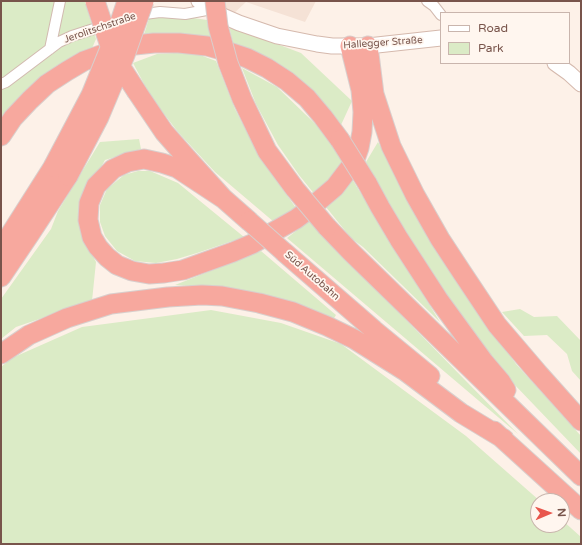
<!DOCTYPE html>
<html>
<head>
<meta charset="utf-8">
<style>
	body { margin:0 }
	#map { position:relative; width:582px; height:545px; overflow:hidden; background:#fdf1e8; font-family:"Varela Round",sans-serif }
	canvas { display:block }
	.frame { position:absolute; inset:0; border:2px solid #78544b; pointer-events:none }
	.legend { position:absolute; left:440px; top:12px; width:130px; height:52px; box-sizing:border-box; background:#fff6ef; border:1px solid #c9b5ad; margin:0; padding:5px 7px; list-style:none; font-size:12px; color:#78544b }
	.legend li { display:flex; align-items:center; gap:8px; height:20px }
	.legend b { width:20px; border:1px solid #c9b5ad }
	.north { position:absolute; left:530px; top:493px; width:40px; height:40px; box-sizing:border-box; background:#fff6ef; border:1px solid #c9b5ad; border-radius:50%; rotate:88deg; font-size:11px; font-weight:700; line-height:16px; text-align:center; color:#78544b }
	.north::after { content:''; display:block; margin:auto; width:14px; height:18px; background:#e8564c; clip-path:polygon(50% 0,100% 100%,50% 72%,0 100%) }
</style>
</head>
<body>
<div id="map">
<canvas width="582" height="545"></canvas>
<div class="frame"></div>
<ul class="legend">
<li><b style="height:5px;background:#fff"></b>Road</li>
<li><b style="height:11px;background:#dbebc6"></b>Park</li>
</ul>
<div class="north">N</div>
</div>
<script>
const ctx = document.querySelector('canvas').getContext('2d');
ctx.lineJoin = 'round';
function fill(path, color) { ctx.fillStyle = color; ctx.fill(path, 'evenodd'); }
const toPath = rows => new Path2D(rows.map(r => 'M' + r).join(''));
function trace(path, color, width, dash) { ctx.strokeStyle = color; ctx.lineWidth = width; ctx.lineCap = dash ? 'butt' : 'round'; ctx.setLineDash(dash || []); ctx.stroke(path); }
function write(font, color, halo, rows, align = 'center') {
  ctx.font = font + ' "Varela Round",sans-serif'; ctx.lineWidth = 3.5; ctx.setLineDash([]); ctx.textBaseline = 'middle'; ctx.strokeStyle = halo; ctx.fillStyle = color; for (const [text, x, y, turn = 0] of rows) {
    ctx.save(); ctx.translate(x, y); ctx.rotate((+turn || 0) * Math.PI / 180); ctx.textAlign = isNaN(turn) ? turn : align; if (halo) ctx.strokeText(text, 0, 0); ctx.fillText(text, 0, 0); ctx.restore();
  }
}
fill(toPath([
	[223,1,316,1,305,22,246,2,231,16,224,12]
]), '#f5e2d6');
fill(toPath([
	[1,1,85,1,96,39,90,53,65,63,1,117],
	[150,15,180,16,207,20,212,42,143,38],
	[229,26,301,53,352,101,341,125,299,80,234,47],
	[192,52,216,61,235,109,259,156,296,208,274,222,215,172,178,132,151,97,133,63,157,54],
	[242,68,277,87,333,141,342,161,334,180,316,196,299,175,278,145,256,104],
	[139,139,141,149,105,160,93,181,82,202,81,234,96,262,92,301,16,327,1,339,1,299,51,229,58,211,100,142],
	[378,142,431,241,516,364,581,436,581,454,512,382,468,329,407,237,366,162],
	[138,171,150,171,178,183,244,237,197,253,177,259,156,263,135,261,117,251,105,236,100,222,100,205,107,189,124,175],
	[352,179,440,322,363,247,351,238,326,207],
	[309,221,518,434,287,238],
	[261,251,336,315,333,320,222,288,175,285],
	[520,309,534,317,557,316,581,341,581,381,572,371,567,354,547,335,524,336,502,312],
	[211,310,281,323,341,344,466,436,540,501,538,501,538,525,562,525,562,520,581,537,581,544,1,544,1,367,12,358,82,327]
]), '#dbebc6');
const minor = toPath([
	[427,1,434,6,441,15],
	[137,15,160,12,185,14,212,9],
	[50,49,60,1],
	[1,84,6,82,59,42,72,36,106,25]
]);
const secondary = toPath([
	[199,1,223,16,239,23,277,36,317,44,332,46,368,46,441,38],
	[555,63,569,73,581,84]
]);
const motorway = toPath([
	[368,46,374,94,391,146,415,195,440,239,461,271,497,325,538,373,581,421],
	[137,92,164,132,186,157,224,199,249,221],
	[1,136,13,118,30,100,47,84,67,71,84,61,117,49,135,45,154,43,179,43,207,46,232,53,247,58,267,68,287,81,307,98,323,117,340,140],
	[367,183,380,207,399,239,438,299,484,362,501,382,506,390],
	[224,199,177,168,162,163,144,159,128,162,113,169,96,186,89,203,88,220,92,237,98,247,107,257,117,265,132,271,149,274,164,273,183,270,233,252,252,244,296,219,308,210,335,187,354,162,359,148,362,132,363,112,361,90,350,46],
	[327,227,351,252,581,476],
	[1,249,53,167],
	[284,252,374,330,430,376],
	[1,277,30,234,68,176],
	[1,354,29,335,67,318,111,304,168,297,202,295,222,296,259,303,293,312,327,326,354,339,405,371,461,413,504,439],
	[494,431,581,510]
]);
trace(minor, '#d2bab0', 12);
trace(secondary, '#d5b9ad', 17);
trace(motorway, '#d9cfcd', 21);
trace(minor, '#fff', 10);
trace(secondary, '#fff', 15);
trace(motorway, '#f7a89e', 19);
const motorwayBridge = toPath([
	[95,1,113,55,137,92],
	[215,1,218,26,228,63,242,99,267,151,295,189,327,227],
	[340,140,367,183],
	[53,167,91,95,117,31,127,1],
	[68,176,99,117,125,55,144,1],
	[249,221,284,252]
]);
trace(motorwayBridge, '#d9cfcd', 21, []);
trace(motorwayBridge, '#f7a89e', 19);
write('10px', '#78544b', '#fff6ef', [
	["Jerolitschstraße",100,28,-19],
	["Hallegger Straße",383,43,-4],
	["Süd Autobahn",312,276,41]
]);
</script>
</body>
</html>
